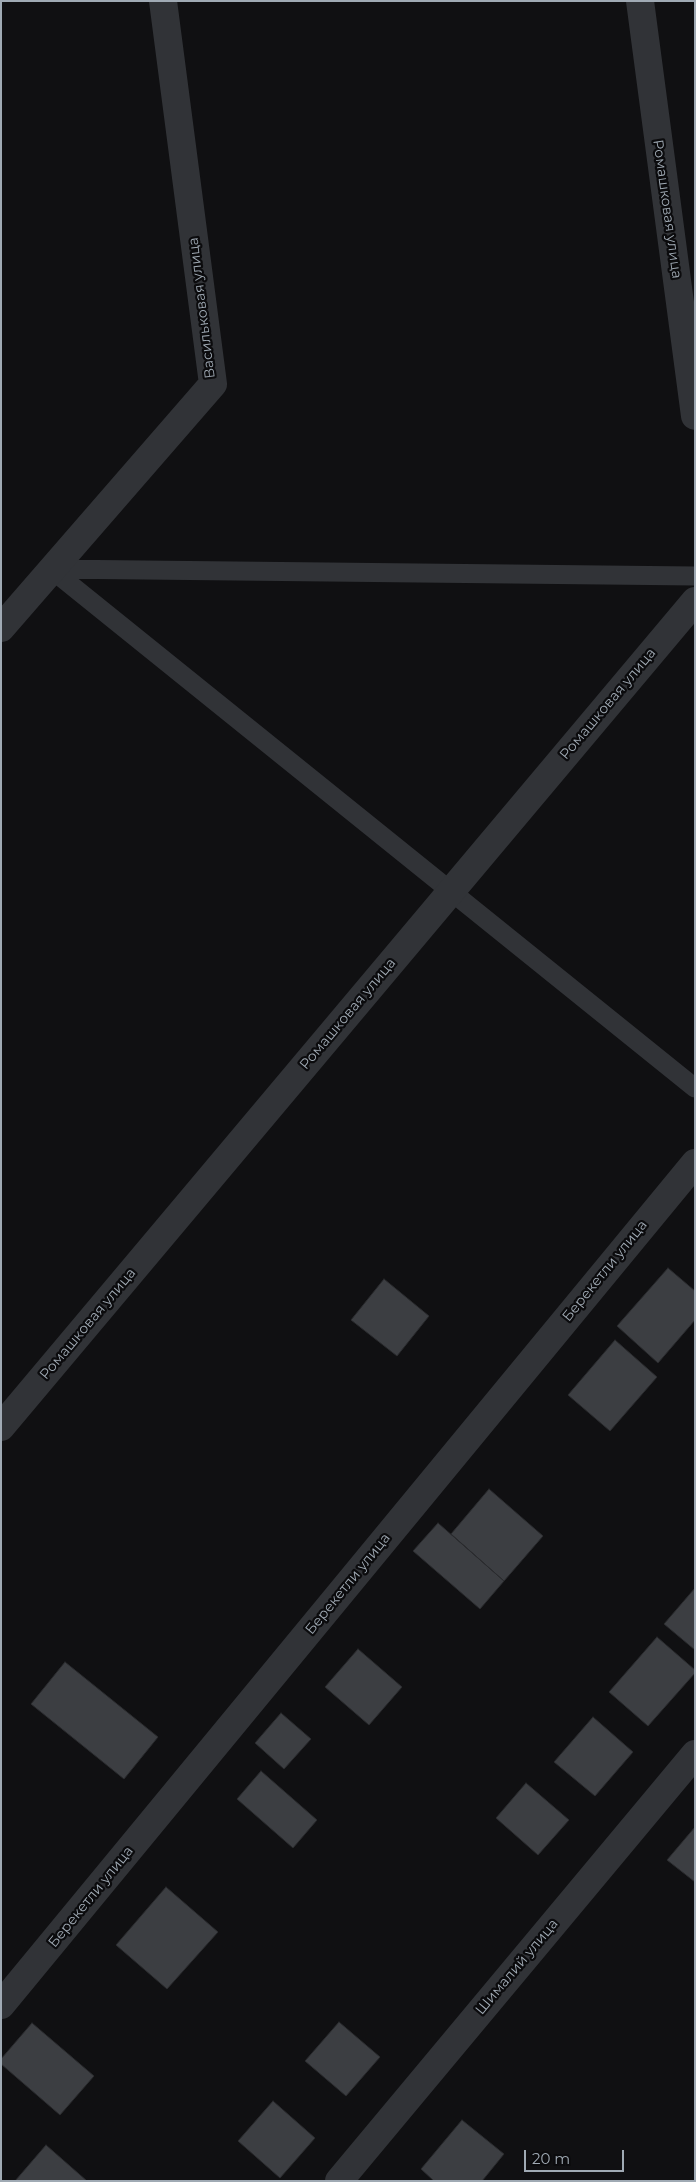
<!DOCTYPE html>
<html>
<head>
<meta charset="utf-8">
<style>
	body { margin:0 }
	#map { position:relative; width:696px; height:2182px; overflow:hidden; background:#101012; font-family:Montserrat,sans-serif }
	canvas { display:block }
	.frame { position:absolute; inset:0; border:2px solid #a0aab4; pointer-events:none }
	.scale { position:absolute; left:524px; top:2150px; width:100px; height:22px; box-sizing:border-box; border:2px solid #a0aab4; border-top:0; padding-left:6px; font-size:15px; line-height:18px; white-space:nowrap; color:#a0aab4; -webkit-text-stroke:4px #0b0b0d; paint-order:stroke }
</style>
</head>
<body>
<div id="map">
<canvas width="696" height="2182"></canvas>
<div class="frame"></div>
<div class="scale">20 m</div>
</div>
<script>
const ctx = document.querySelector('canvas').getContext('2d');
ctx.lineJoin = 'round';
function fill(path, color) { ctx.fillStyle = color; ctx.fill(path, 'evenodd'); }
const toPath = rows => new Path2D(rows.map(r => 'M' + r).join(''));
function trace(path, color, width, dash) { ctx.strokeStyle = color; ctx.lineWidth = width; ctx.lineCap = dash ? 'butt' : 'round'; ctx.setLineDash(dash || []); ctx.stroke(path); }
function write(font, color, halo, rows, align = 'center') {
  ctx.font = font + ' Montserrat,sans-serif'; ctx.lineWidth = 4.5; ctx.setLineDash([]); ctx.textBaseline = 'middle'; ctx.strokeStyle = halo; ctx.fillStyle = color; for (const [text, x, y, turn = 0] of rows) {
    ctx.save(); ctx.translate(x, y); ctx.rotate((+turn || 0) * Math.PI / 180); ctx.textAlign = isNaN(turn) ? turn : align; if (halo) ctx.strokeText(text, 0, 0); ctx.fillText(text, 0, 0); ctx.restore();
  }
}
const building = toPath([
	[668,1268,695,1291,695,1320,658,1363,617,1326,668,1268],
	[384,1279,429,1316,397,1356,351,1320,384,1279],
	[615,1340,657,1377,610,1431,568,1395,615,1340],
	[489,1489,543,1536,504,1581,451,1534,489,1489],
	[438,1523,504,1581,480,1609,413,1551,438,1523],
	[695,1588,695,1650,664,1624,695,1588],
	[657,1637,695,1670,695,1673,648,1726,609,1692,657,1637],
	[358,1649,402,1687,369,1725,325,1687,358,1649],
	[65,1662,158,1737,124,1779,31,1704,65,1662],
	[281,1713,311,1739,284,1769,255,1743,281,1713],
	[593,1717,633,1752,595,1796,554,1762,593,1717],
	[261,1771,317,1820,293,1848,237,1799,261,1771],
	[526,1783,569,1820,538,1855,496,1818,526,1783],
	[695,1827,695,1882,667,1860,695,1827],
	[166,1887,218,1932,167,1989,116,1945,166,1887],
	[339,2022,380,2057,346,2096,305,2061,339,2022],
	[32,2023,94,2076,60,2115,1,2064,1,2059,32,2023],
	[273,2101,315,2138,280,2178,238,2141,273,2101],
	[462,2120,504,2154,482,2181,434,2181,421,2169,462,2120],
	[46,2145,87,2181,15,2181,46,2145]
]);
fill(building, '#3c3e42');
trace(building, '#2a2b2e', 1);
trace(toPath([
	[51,569,695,1088],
	[51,569,695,576]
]), '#313337', 19);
trace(toPath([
	[640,1,695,416],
	[1,628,213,384,163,1],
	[1,1427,695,601],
	[1,2005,695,1163],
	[339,2181,695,1754]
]), '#313337', 28);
write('14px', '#a0aab4', '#0b0b0d', [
	["Ромашковая улица",667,209,82],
	["Васильковая улица",202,308,-97],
	["Ромашковая улица",608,704,-50],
	["Ромашковая улица",348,1014,-50],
	["Берекетли улица",605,1271,-51],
	["Ромашковая улица",88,1324,-50],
	["Берекетли улица",348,1584,-51],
	["Берекетли улица",91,1897,-51],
	["Шималий улица",517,1967,-50]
]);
</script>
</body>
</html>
